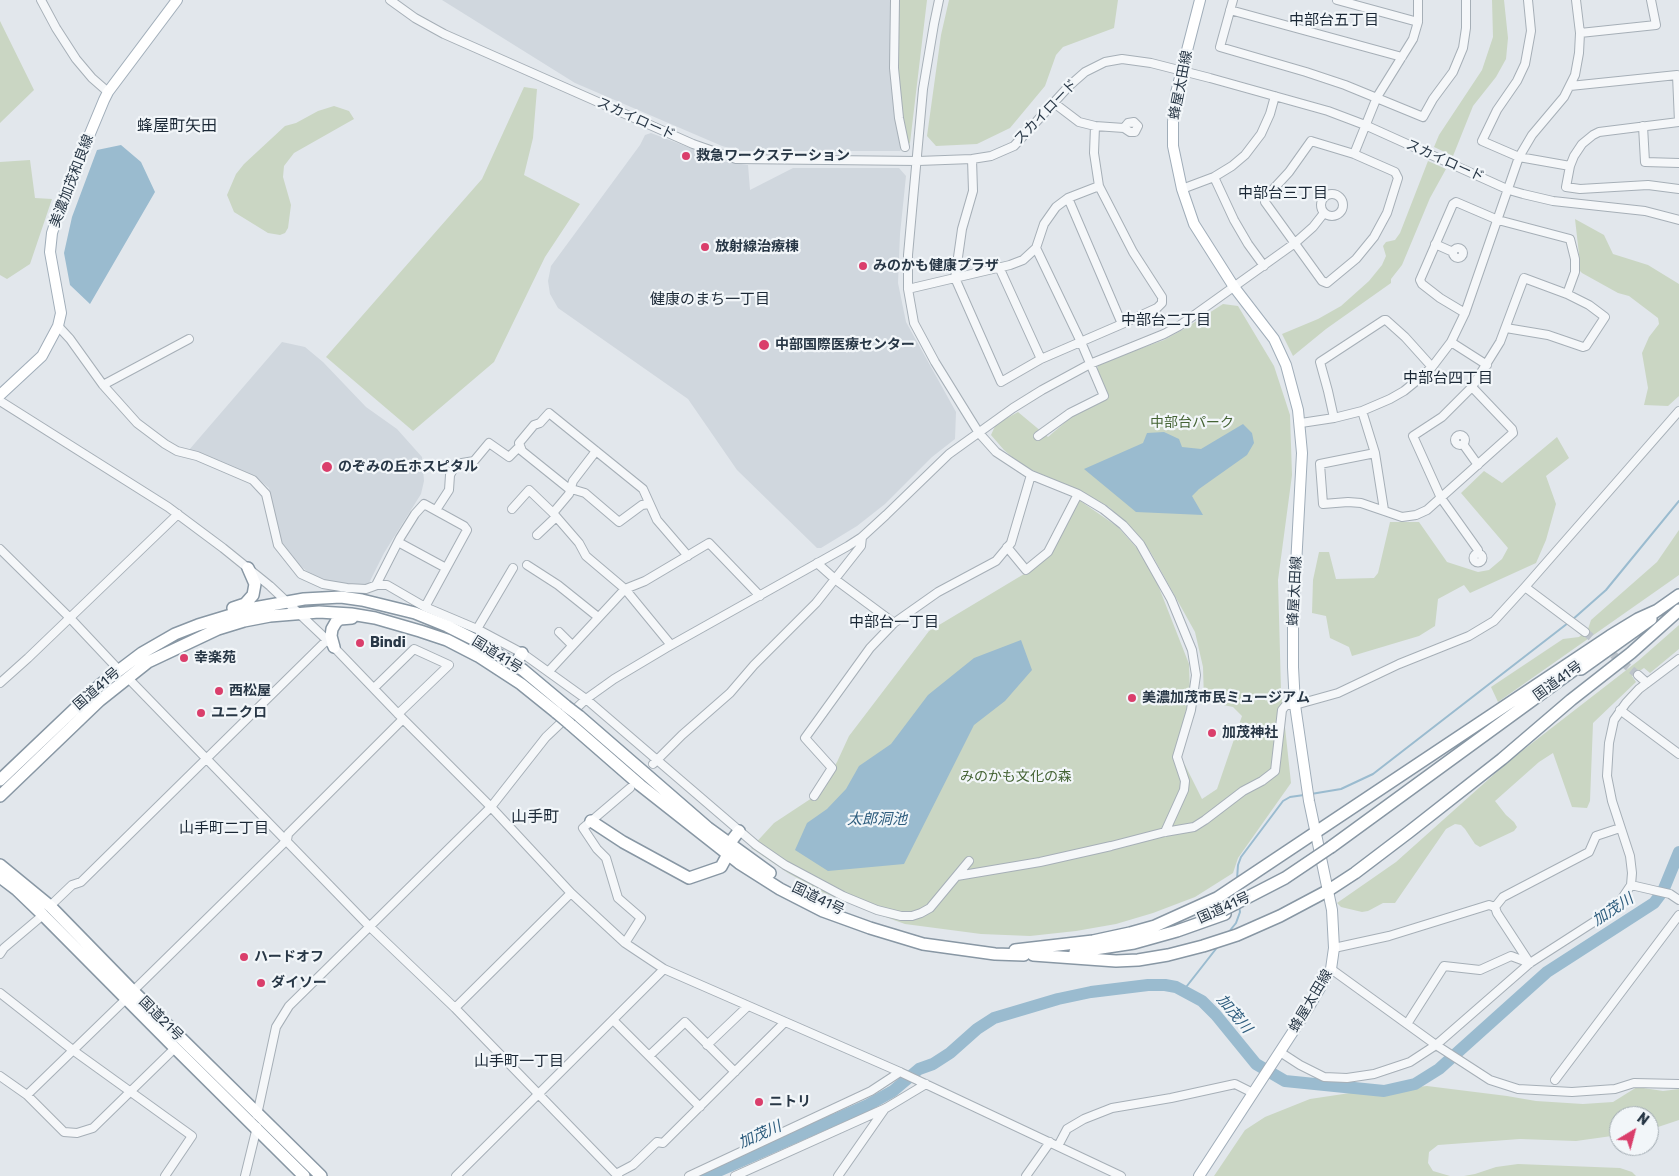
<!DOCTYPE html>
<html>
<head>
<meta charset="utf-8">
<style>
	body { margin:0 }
	#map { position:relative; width:1679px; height:1176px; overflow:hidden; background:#e2e7ec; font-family:Rubik,sans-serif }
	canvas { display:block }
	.north { position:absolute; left:1609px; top:1106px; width:50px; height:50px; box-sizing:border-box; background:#f2f6f9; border:1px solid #a1aab1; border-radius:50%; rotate:37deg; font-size:14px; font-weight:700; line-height:20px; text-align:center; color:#283746 }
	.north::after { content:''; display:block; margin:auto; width:18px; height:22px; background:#da3e6b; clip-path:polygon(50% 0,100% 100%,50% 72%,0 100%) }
</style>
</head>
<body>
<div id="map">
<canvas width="1679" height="1176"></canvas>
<div class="north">N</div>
</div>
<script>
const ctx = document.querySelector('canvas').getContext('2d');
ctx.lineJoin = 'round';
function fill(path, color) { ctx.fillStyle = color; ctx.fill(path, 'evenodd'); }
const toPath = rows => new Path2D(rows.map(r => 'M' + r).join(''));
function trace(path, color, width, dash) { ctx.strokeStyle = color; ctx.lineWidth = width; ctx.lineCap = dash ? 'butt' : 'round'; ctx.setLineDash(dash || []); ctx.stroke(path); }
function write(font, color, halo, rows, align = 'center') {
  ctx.font = font + ' Rubik,"Noto Sans JP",sans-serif'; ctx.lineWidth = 4.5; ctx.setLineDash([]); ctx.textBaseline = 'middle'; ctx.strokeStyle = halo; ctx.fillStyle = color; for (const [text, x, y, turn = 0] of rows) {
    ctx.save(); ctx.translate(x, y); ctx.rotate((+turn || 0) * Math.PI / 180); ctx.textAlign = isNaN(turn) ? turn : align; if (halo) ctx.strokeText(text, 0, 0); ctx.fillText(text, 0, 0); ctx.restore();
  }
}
fill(toPath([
	[442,0,899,0,896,35,903,148,900,151,739,151,722,146,575,83],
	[651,133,727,162,748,165,750,190,793,168,899,168,906,176,900,234,898,283,906,322,956,412,955,439,932,457,885,504,857,526,821,548,817,548,737,470,688,399,558,308,550,294,548,281,551,266,640,145,645,135],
	[282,342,305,347,323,362,366,407,397,429,422,457,424,481,421,494,384,553,368,585,340,584,314,577,298,564,285,549,276,532,269,488,256,477,189,450]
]), '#d0d7de');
fill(toPath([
	[899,0,927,0,910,143,903,148,898,95,896,35],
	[949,0,1118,0,1114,28,1063,47,1056,55,1045,86,1010,128,977,144,936,146,927,136,941,35],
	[1492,0,1504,0,1508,38,1506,59,1496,77,1473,106,1453,156,1434,147,1439,135,1482,70,1493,37],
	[0,21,34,90,0,123],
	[524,87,537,89,533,138,524,175,580,204,545,257,494,362,413,431,326,357,482,179],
	[334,106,349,111,354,119,294,153,284,166,283,177,291,205,288,228,285,233,280,235,268,233,234,212,227,195,236,174,244,164,285,126,296,123,318,111],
	[30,160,35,198,52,199,30,264,7,279,0,275,0,162],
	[1428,161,1446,169,1430,198,1402,265,1391,279,1391,283,1326,329,1293,356,1282,334,1318,319,1341,306,1369,281,1382,265,1386,256,1383,246,1386,242,1395,240,1400,233],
	[1575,219,1604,235,1613,254,1648,265,1679,284,1679,396,1668,406,1644,405,1648,388,1642,353,1649,337,1659,324,1658,318,1629,296,1618,293,1582,273,1578,269,1580,263],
	[1223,304,1238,306,1274,366,1290,415,1292,475,1278,580,1281,690,1291,783,1238,858,1233,873,1195,897,1153,913,1116,924,1076,931,1030,936,981,934,905,924,866,910,822,892,788,873,751,848,774,823,818,794,837,762,849,736,929,631,1024,574,1049,553,1079,500,1118,527,1145,557,1158,585,1189,664,1190,694,1174,758,1185,765,1202,799,1217,789,1242,716,1233,707,1204,701,1203,667,1195,632,1151,553,1136,534,1109,507,1088,495,1045,477,1019,463,1004,450,991,435,996,424,1018,412,1048,437,1077,412,1108,397,1097,370,1098,364,1164,340,1184,329],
	[1557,437,1569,458,1546,476,1556,504,1546,540,1536,563,1470,593,1464,585,1438,599,1435,626,1419,636,1352,656,1349,647,1330,638,1326,616,1312,613,1313,580,1319,552,1329,552,1336,579,1374,578,1378,573,1390,522,1419,522,1447,562,1478,572,1489,570,1502,559,1508,548,1461,493,1484,471,1502,483],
	[1679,530,1679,575,1498,702,1491,687,1563,639,1579,637,1588,629,1591,620,1657,562],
	[1679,625,1679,649,1650,673,1644,668,1632,676,1636,682,1593,723,1590,801,1587,808,1572,807,1553,753,1539,762,1495,801,1506,815,1514,822,1517,827,1514,831,1480,847,1475,844,1465,829,1461,825,1455,824,1446,829,1395,903,1383,903,1368,911,1362,912,1341,907,1337,903,1396,862,1509,761,1638,661],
	[1427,1086,1507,1096,1536,1101,1583,1104,1613,1102,1637,1087,1663,1091,1679,1089,1679,1120,1649,1130,1649,1116,1619,1116,1619,1135,1576,1141,1520,1139,1438,1145,1429,1152,1428,1163,1433,1171,1450,1176,1214,1176,1245,1130,1265,1117,1310,1099,1350,1093],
	[1518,1164,1620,1168,1632,1172,1636,1176,1464,1176,1475,1174,1496,1167]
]), '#cad6c3');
fill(toPath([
	[121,145,141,162,155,192,90,304,70,285,64,253,72,217,97,150],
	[1243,424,1252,433,1254,443,1247,455,1199,489,1192,496,1203,515,1136,512,1084,469,1143,443,1147,433,1164,432,1179,439,1182,447,1201,449],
	[1021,640,1032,670,1005,701,974,725,904,864,828,871,795,850,807,823,827,809,846,789,859,766,891,744,928,695,974,658]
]), '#9abbcf');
trace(toPath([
	[1572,620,1606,590,1679,501],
	[1311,794,1341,789,1373,774,1568,623],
	[1237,879,1238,865,1241,857,1283,801,1290,797,1304,795],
	[1228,933,1236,923,1240,912,1239,906],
	[1183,991,1219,945]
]), '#9abbcf', 2);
trace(toPath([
	[707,1176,868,1105,893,1091,919,1069,933,1064,950,1053,977,1029,994,1018,1058,999,1091,992,1148,985,1165,985,1176,987,1202,1001,1216,1015,1256,1064,1285,1081,1384,1091,1415,1084,1439,1069,1547,972,1654,903,1663,891,1679,852]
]), '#9abbcf', 12);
trace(toPath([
	[1585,632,1638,675]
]), '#bdc4cb', 8, [8, 4]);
const minor = toPath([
	[41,0,56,28,76,59,92,78,108,92],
	[390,0,415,18,444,34,693,144,736,159,918,161,972,159,991,156,1014,146,1069,86,1085,72,1105,62,1122,59,1151,63,1210,78,1328,111,1365,125,1509,190,1523,194,1553,201,1645,211,1679,220],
	[895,0,894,68,899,118,905,147],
	[939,0,934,24,923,89,908,255,908,289,914,323,935,362,969,417,979,433,996,452,1031,475,1078,494,1103,509,1123,525,1140,544,1171,599,1192,650,1196,675,1191,710,1177,757,1185,781,1184,790,1165,832],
	[1233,0,1220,47,1306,72,1345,85,1423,117,1433,99,1453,72,1463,48,1466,28,1466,0],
	[1337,0,1418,22],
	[1528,0,1531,31,1525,64,1517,81,1497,110,1482,141,1519,157,1570,166],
	[1230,10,1402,57],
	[1580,33,1656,25,1651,0],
	[1570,86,1677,75,1679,122],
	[1054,103,1079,122,1095,126,1124,128,1128,123,1134,122,1138,126,1135,132,1130,132,1124,128],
	[1679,122,1599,132,1593,135,1582,144,1574,156,1570,166,1566,187,1580,189,1648,185,1679,189],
	[1643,126,1645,162,1679,163],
	[1311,141,1354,154,1395,172,1398,178,1387,213,1374,237,1356,259,1327,283,1322,281,1265,202,1265,198,1289,172,1311,141],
	[1354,154,1377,97,1413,39,1418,22,1418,0],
	[972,159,973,191,962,229,955,278,1001,382,1041,359,1122,324,1157,308,1162,303,1162,297,1133,252,1099,186,1094,153,1095,126],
	[1214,177,1234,220,1248,244,1264,266],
	[1182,189,1214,177,1232,166,1245,155,1261,134,1270,114,1275,96],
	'1321 205a11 11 0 1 1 22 0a11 11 0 1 1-22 0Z',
	[1068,198,1122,324],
	[1435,244,1453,252],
	'1453 253a5 5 0 1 1 10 0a5 5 0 1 1-10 0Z',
	[1036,248,1081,342,1104,396,1070,413,1038,436],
	[999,267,1041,359],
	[908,289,1010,265,1023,260,1036,248,1044,224,1056,207,1068,198,1099,186],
	[1465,313,1440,298,1422,284,1420,280,1453,204,1456,202,1498,220,1570,239,1575,259,1575,272,1567,294],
	[58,326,70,339,103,385,137,423,165,444,177,451,197,456,253,480,266,494,278,545,301,574,323,584,347,588,366,589,377,585,387,585,425,607,477,629,522,653,586,699,756,845,785,865,843,896,877,910,901,916,912,916,921,913,930,908,969,861],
	[1451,342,1487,365],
	[103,385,189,339],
	[0,401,168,507,223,548,270,586,327,640,403,719,491,807,571,893,625,943,664,969,900,1072,1121,1176],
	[1362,411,1375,453,1384,510],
	[1334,418,1328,391,1320,362,1384,320,1386,320,1405,337,1432,367],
	[1301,423,1334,418,1362,411,1390,399,1404,391,1420,378,1432,367,1451,342,1465,313,1519,157,1532,135,1564,97,1575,75,1579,53,1580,33,1576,0],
	'1455 440a5 5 0 1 1 10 0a5 5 0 1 1-10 0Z',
	[1463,444,1478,465],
	[1375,453,1320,464,1323,504,1348,502,1361,503,1402,517,1416,515,1427,510,1513,433,1512,429,1472,387],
	[649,504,642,505,619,522,585,493,568,488,522,451,519,443,534,425,540,423,549,413,643,489,657,520,688,556],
	[512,509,529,490,553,513,579,543,586,556,625,589,671,645],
	[436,510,449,490,450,475,456,464,474,461,489,443,509,457,518,448,520,448],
	[553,513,569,494,573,481,596,451],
	[537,535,556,517],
	[398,542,446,568],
	[1007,547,1026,570,1048,552,1078,494],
	[0,549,70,618,118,669],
	[1478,553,1478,550,1441,498,1413,436,1442,417,1472,387,1500,342,1524,278,1567,294,1589,305,1605,317,1586,346,1583,347,1548,335,1506,328],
	'1473.5 558a4.5 4.5 0 1 1 9 0a4.5 4.5 0 1 1-9 0Z',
	[817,563,836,580,894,623],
	[527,565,558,585,598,617],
	[376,585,400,538,415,514,424,504,464,526,467,530,425,607],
	[1525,587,1585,632],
	[477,629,513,568],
	[559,632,572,645],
	[549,671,625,589,645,581,709,543,760,596],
	[1638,675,1647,683],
	[127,677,369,926,455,1008,618,1176],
	[0,683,28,658,178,514],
	[374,688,414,649,449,665,398,714],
	[1620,710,1679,754],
	[653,764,682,735,730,693,754,665,816,603,861,546,862,537],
	[814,796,832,768,805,738,870,648,894,623,938,592,996,561,1011,543,1031,475],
	[957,876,1040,862,1111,846,1165,832,1194,827,1205,820,1243,791,1262,781,1275,771,1282,710,1286,705,1295,705,1338,693,1399,664,1469,636,1494,621,1525,587,1679,411],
	[1631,885,1670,894,1679,900],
	[50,906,72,885,81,882,327,640],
	[1495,907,1503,897,1589,852,1596,836,1620,828],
	[1495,907,1497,913,1529,962],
	[625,943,641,918,618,898,606,858,597,849,583,828,630,788],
	[1334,948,1389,936,1489,905,1495,907],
	[0,954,4,948,43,915],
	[1331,969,1436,1045,1490,1080,1518,1089,1572,1092,1615,1089,1634,1083,1679,1084],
	[133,991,287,840,288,834,403,719],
	[0,993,74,1051,192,1136,165,1176],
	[455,1008,571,893],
	[613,1020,700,1107],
	[1407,1024,1444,966,1480,970,1511,956,1530,963],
	[707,1045,748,1006],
	[1280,1052,1300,1065,1324,1077,1347,1078,1374,1074,1410,1062,1436,1045,1530,963,1600,918,1619,903,1631,885,1632,873,1630,856,1612,801,1607,776,1609,743,1614,720,1626,703,1639,689,1679,659],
	[649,1056,685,1022,735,1072],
	[0,1076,27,1095,64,1132,77,1133,93,1128,175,1048],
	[1555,1080,1679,915],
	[27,1095,127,998],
	[257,1115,276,1027,289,1006,491,807,546,737,586,699,614,679,666,648,848,546,862,537,886,515,949,454,1013,408,1042,390,1090,364,1164,334,1179,326,1295,243,1313,227,1324,213],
	[1058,1146,1067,1129,1084,1119,1112,1108,1171,1098,1235,1084,1253,1093],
	[616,1174,633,1165,657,1142,663,1143,785,1022],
	[245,1176,257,1127],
	[456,1176,664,969],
	[689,1176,871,1091,900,1072],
	[735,1176,886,1108,926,1084],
	[838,1176,884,1110],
	[1026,1176,1050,1142]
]);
const major = toPath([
	[0,395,42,356,58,326,61,313,50,252,52,233,64,196,104,100,108,92,177,0],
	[1199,1176,1309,1007,1331,969,1334,948,1332,910,1309,801,1295,705,1293,667,1293,622,1302,453,1298,410,1286,365,1274,339,1234,287,1194,224,1182,189,1173,146,1173,122,1176,93,1200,0]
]);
const highway = toPath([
	[233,608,245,604,253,595,255,584,248,568],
	[1652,614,1679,595],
	[334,647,331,636,332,629,336,622,340,619,352,618],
	[515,665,522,653],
	[1581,669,1651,619],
	[579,716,708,828,770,873],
	[570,724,640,785,739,863,780,889,823,911,870,928,923,944,995,954,1024,955],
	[0,780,101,684,142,653,175,634,198,625,254,608,304,599,341,597,362,600,415,613,447,626,473,639,523,670,566,706],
	[0,796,99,701,148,662,218,629,244,621,270,616,319,612,351,614,375,618,420,631,447,640,478,656,521,684,557,713],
	[591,821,623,842,689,878,721,867,728,854],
	[729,844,739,831],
	[1331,847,1586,661],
	[0,865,50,906,133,991,321,1176],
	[0,877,17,890,43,915,175,1048,304,1176],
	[1015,950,1093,941,1130,933,1155,926,1217,898,1610,636,1638,619,1658,610],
	[1075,952,1134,943,1177,931,1225,914],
	[1033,955,1116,961,1138,960,1168,955,1203,946,1237,935,1280,916,1329,890,1355,873,1409,832,1502,759,1571,700,1631,653,1679,610]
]);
trace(minor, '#a6afb7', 10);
trace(major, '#a0adb9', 12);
trace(highway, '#8897a4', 14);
trace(minor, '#f5f7f9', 8);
trace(major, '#fff', 10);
trace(highway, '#fff', 11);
const highwayBridge = toPath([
	[566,706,579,716],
	[557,713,570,724],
	[1223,910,1285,878,1331,847]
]);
trace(highwayBridge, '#8897a4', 14, []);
trace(highwayBridge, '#fff', 11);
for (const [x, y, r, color] of [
	[686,156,5,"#da3e6b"],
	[705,247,5,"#da3e6b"],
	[863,266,5,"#da3e6b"],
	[764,345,6,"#da3e6b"],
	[327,467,6,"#da3e6b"],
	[360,643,5,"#da3e6b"],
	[184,658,5,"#da3e6b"],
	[219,691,5,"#da3e6b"],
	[1132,698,5,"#da3e6b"],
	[201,713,5,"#da3e6b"],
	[1212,733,5,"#da3e6b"],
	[244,957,5,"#da3e6b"],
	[261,983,5,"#da3e6b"],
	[759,1102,5,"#da3e6b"]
]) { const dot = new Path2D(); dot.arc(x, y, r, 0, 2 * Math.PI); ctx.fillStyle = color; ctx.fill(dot); trace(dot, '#f2f6f9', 2); }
write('14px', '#283746', '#f2f6f9', [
	["蜂屋太田線",1181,85,-79],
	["スカイロード",1046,112,-46],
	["スカイロード",636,119,24],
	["スカイロード",1445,161,24],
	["美濃加茂和良線",72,181,-69],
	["蜂屋太田線",1295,591,-87],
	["国道41号",497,655,32],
	["国道41号",1558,681,-36],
	["国道41号",97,689,-41],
	["国道41号",818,899,26],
	["国道41号",1224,908,-24],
	["蜂屋太田線",1311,1001,-59],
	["国道21号",161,1019,45]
]);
write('bold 14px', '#283746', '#f2f6f9', [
	["救急ワークステーション",696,156],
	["放射線治療棟",715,247],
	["みのかも健康プラザ",873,266],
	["中部国際医療センター",775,345],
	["のぞみの丘ホスピタル",338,467],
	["Bindi",370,643],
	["幸楽苑",194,658],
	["西松屋",229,691],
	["美濃加茂市民ミュージアム",1142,698],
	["ユニクロ",211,713],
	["加茂神社",1222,733],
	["ハードオフ",254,957],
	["ダイソー",271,983],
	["ニトリ",769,1102]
], 'left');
write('14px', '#446334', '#f2f6f9', [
	["中部台パーク",1192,423],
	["みのかも文化の森",1016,777]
]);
write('15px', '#1b2836', '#f2f6f9', [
	["中部台五丁目",1334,21],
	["中部台三丁目",1283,194],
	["健康のまち一丁目",710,300],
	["中部台二丁目",1166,321],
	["中部台四丁目",1448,379],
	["中部台一丁目",894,623],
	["山手町二丁目",224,829],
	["山手町一丁目",519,1062]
]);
write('italic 15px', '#2e5d7e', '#f2f6f9', [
	["太郎洞池",877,820],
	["加茂川",1613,910,-33],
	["加茂川",1234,1014,50],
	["加茂川",760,1135,-24]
]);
write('16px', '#1b2836', '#f2f6f9', [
	["蜂屋町矢田",177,126],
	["山手町",535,817]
]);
</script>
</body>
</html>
